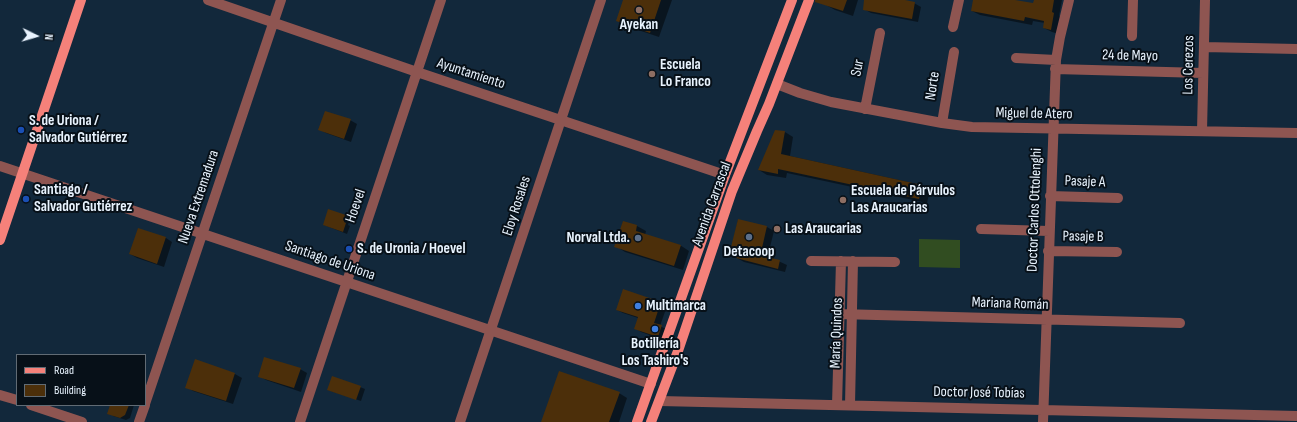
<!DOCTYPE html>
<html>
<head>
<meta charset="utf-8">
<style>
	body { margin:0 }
	#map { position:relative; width:1297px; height:422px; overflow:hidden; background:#12283b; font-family:"Sofia Sans Condensed",sans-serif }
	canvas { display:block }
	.legend { position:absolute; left:16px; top:354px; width:130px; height:52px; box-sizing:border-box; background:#071018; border:1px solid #616b74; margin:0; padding:5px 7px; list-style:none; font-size:12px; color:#e8f3fe }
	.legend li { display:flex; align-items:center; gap:8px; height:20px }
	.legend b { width:20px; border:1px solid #616b74 }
	.north { position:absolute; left:16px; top:16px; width:40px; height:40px; -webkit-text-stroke:3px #071018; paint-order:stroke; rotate:95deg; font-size:11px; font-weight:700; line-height:16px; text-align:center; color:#e8f3fe }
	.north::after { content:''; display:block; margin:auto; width:14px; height:18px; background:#e8f3fe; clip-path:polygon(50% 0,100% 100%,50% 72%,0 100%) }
</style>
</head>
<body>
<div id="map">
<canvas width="1297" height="422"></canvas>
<ul class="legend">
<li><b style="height:5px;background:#f5817a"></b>Road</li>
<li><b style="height:11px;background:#4c2f0a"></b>Building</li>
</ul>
<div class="north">N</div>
</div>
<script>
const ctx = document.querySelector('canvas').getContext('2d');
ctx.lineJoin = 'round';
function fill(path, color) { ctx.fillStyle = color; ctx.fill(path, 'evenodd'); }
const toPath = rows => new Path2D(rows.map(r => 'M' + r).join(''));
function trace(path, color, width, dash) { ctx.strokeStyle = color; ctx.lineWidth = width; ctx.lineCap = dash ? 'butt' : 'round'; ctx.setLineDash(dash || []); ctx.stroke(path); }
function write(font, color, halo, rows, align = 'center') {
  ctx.font = font + ' "Sofia Sans Condensed",sans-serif'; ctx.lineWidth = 4; ctx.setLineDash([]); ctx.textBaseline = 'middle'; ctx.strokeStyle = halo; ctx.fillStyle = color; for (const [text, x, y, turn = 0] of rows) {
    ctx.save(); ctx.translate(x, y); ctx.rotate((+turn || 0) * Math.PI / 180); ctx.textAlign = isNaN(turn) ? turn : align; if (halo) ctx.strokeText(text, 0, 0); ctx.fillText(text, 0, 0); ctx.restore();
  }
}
fill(toPath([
	[919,239,960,240,960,268,919,267]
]), '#314d21');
fill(toPath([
	[624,0,672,0,659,37,626,26,617,20],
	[828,0,858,0,853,16,835,10,826,5],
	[865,0,900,0,914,3,921,7,918,22,871,13,864,9],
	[974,0,1009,0,1034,4,1035,0,1062,0,1059,16,1062,18,1059,34,1052,32,1044,28,1045,23,1033,21,1032,25,980,15,972,11],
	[350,120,357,124,351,142,326,133,319,129],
	[785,132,793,137,790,156,922,185,930,190,927,203,787,173,786,178,767,175,759,170],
	[329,210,350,218,348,225,350,226,347,234,324,225],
	[738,220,767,227,774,231,769,251,775,254,774,259,787,265,785,272,744,262,737,258,738,254,731,250],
	[623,222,637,226,646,231,645,235,680,245,689,251,683,270,625,252,616,246],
	[138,229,166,238,172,242,164,267,137,258,130,254],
	[660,303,667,306,660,326,668,330,664,340,641,332,635,328,638,318,623,313,617,310],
	[195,361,235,374,242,378,233,404,193,391,187,387],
	[300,369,307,373,301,392,266,380,259,376],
	[360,387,365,389,361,401,328,390],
	[619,393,627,398,619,422,542,422],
	[111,405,134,405,130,418,126,420,113,416]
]), '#0007');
fill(toPath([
	[623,0,661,0,650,33,616,21],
	[815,0,847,0,843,11,815,2],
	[864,0,905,0,915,2,912,19,863,10],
	[973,0,1015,0,1033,3,1034,0,1054,0,1052,12,1054,13,1051,30,1043,28,1044,21,1025,17,1024,21,971,11],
	[325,111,351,119,344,139,318,130],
	[775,130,785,131,781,154,922,185,919,199,778,169,778,174,758,170],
	[328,209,346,215,344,222,346,223,343,232,323,225],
	[738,219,767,226,762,248,769,249,767,257,780,260,778,269,736,258,737,252,730,251],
	[623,221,637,225,636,231,681,245,674,266,614,247],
	[138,228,166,237,157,264,129,254],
	[623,289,661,302,654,323,662,325,658,337,634,329,638,317,616,310],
	[264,357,301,368,294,388,258,377],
	[195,359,235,373,226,401,185,388],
	[559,371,620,392,609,422,541,422],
	[332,376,361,386,356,400,327,390],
	[110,405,129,405,125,415,120,418,107,414]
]), '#4c2f0a');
trace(toPath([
	[208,0,417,72,725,175],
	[953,27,959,0],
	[1132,36,1133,0],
	[1204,47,1297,49],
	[1016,58,1056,60],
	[1055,69,1203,73],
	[777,84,800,93,831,102,942,123,972,127,1297,133],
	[865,109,880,33],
	[942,123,954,52],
	[1202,131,1205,0],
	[0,166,651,384],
	[1050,196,1118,198],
	[981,229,1049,231],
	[1048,251,1117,252],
	[811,261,895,262],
	[839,314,1180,323],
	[0,395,17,400],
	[660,401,1297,416],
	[145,404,281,0],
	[31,405,82,422],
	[837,405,841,261],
	[850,405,853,261],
	[139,422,145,405],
	[300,422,441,0],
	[460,422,601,0],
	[1043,422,1056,60,1060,37,1069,0]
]), '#8e5551', 10);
trace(toPath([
	[0,240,81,0],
	[637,422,725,175,792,0],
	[651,422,678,351,732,191,757,131,769,104,809,0]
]), '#f5817a', 10);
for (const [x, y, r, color] of [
	[639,10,4,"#8d6e63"],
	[652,74,4,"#8d6e63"],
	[21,130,4,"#1a4fb4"],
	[26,199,4,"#1a4fb4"],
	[843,200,4,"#8d6e63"],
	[777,229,4,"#8d6e63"],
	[749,237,4,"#5c6f8a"],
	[638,238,4,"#5c6f8a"],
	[349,249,4,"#1a4fb4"],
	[638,306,4,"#3f7fe0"],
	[655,329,4,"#3f7fe0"]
]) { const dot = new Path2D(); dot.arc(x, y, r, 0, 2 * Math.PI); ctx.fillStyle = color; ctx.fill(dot); trace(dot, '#071018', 1.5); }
write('bold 15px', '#e8f3fe', '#071018', [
	["Ayekan",639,25,"center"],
	["Escuela",660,65],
	["Lo Franco",660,82],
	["S. de Uriona /",29,121],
	["Salvador Gutiérrez",29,138],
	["Santiago /",34,190],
	["Salvador Gutiérrez",34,207],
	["Escuela de Párvulos",851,191],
	["Las Araucarias",851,208],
	["Las Araucarias",785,229],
	["Norval Ltda.",630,238,"right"],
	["S. de Uronia / Hoevel",357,249],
	["Detacoop",749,252,"center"],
	["Multimarca",646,306],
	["Botillería",655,344,"center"],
	["Los Tashiro's",655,361,"center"]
], 'left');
write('15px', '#e8f3fe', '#071018', [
	["24 de Mayo",1130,56,1],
	["Los Cerezos",1189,65,-89],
	["Sur",858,68,-78],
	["Ayuntamiento",471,74,18],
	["Norte",933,86,-81],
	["Miguel de Atero",1034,114,1],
	["Pasaje A",1085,182,2],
	["Nueva Extremadura",199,197,-71],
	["Avenida Carrascal",712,204,-70],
	["Hoevel",356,206,-71],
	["Eloy Rosales",517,206,-72],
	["Doctor Carlos Ottolenghi",1035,210,-88],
	["Pasaje B",1083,237,1],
	["Santiago de Uriona",330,261,19],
	["Mariana Román",1010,304,2],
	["María Quindos",837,333,-88],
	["Doctor José Tobías",979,393,1]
]);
</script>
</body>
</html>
